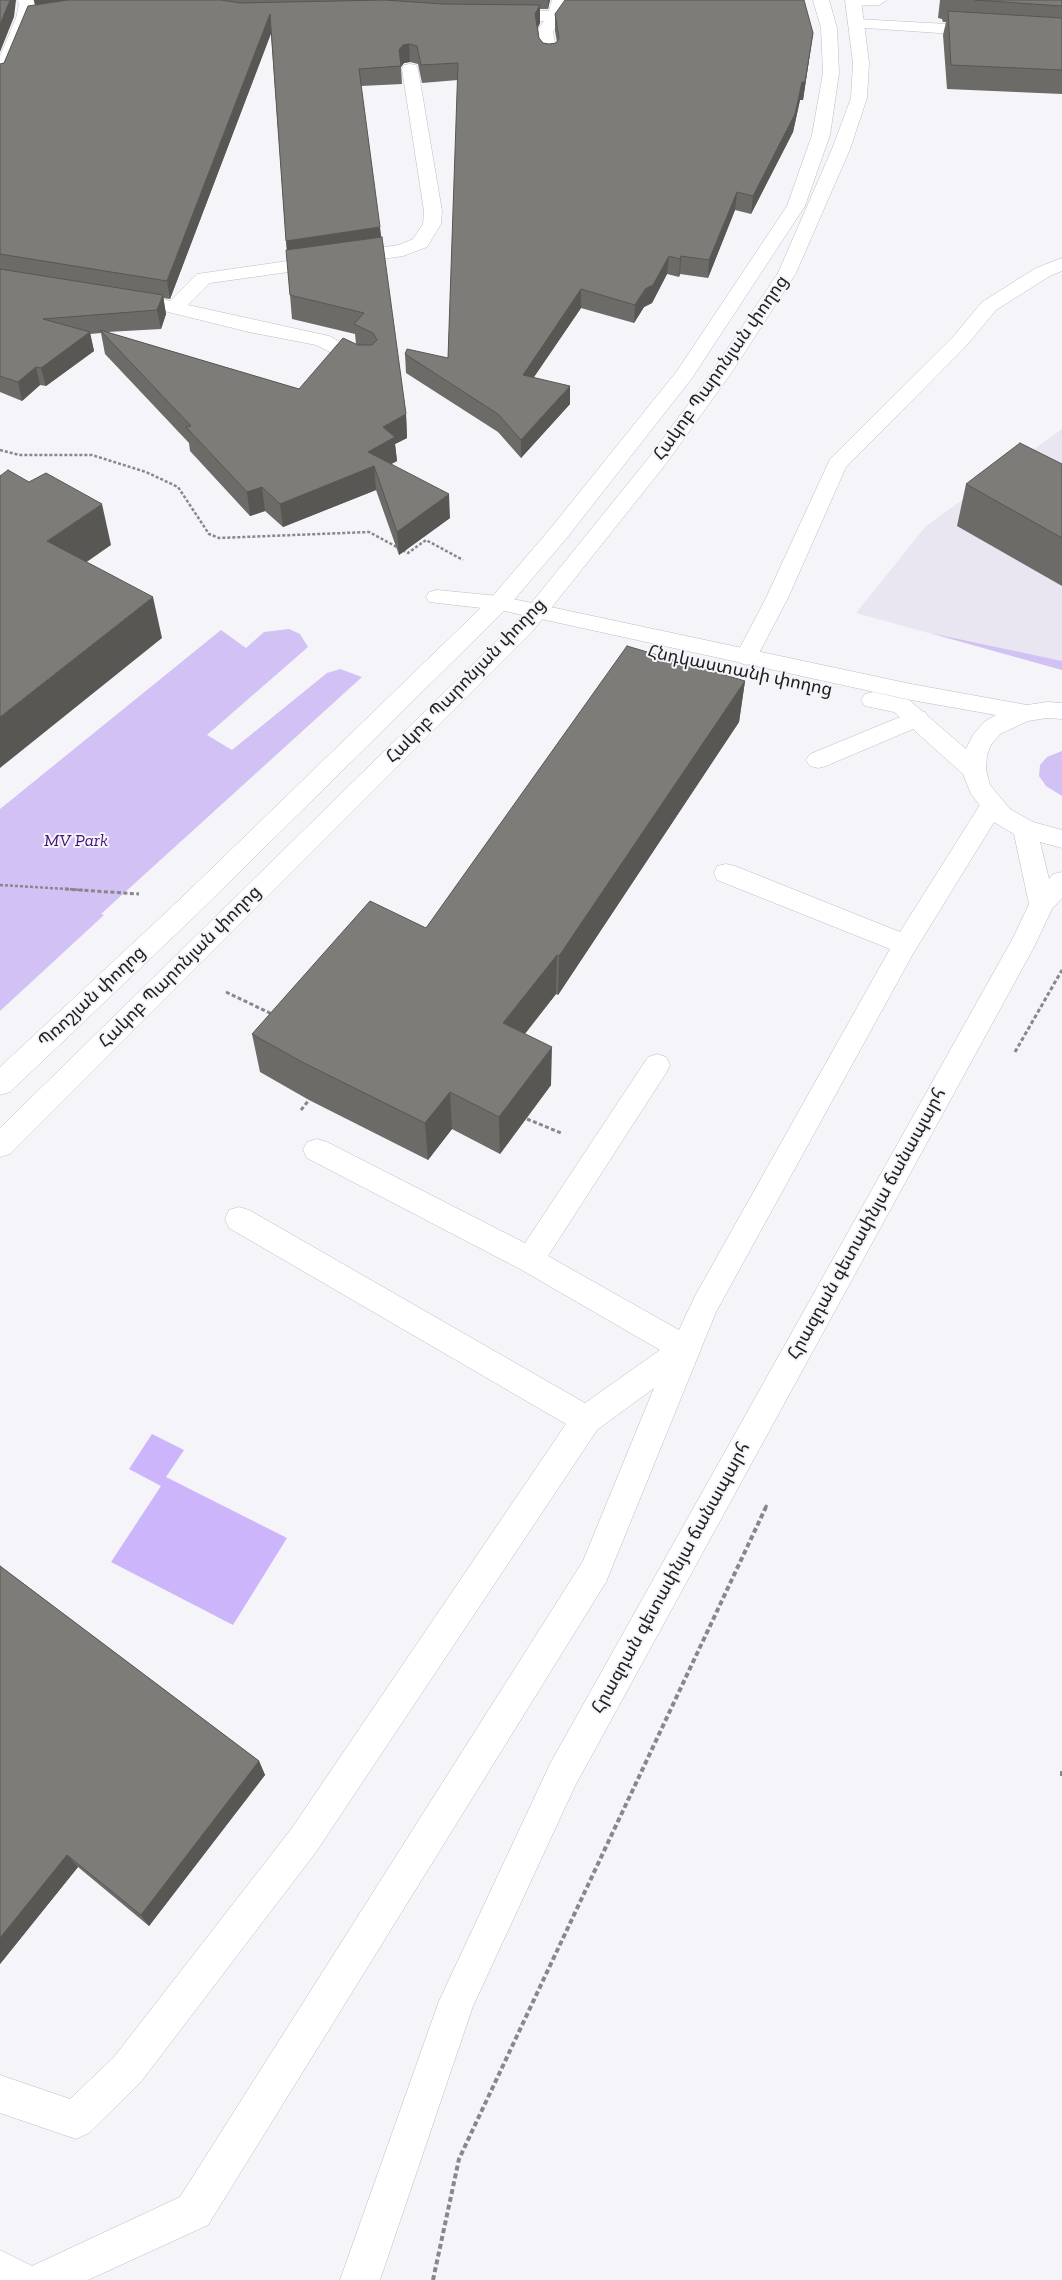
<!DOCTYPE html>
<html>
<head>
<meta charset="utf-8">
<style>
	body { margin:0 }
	canvas { display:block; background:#f5f4f9 }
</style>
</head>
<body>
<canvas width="1062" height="2280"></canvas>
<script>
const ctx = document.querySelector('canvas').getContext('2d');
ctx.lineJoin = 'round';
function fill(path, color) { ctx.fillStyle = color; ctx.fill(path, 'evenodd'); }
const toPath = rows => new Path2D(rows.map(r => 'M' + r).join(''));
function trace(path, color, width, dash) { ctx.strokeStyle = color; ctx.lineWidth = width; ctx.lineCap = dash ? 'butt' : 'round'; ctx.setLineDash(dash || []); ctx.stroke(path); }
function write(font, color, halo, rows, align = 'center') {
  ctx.font = font + ' "Zilla Slab","Noto Sans Armenian",serif'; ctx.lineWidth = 4; ctx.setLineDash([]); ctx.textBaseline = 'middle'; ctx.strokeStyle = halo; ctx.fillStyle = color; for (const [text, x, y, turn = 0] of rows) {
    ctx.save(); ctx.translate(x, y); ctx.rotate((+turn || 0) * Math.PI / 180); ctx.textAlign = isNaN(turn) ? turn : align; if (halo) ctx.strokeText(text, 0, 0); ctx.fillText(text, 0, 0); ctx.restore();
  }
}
fill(toPath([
	[1062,429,1062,670,856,613,926,526]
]), '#e9e6f2');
fill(toPath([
	[289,629,300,634,308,647,207,735,232,750,327,673,340,669,362,677,101,914,104,915,0,1011,0,809,221,630,246,648,264,632],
	[930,633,1062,661,1062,670],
	[1062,751,1062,796,1046,786,1039,776,1040,765,1047,757]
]), '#d2c1f4');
fill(toPath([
	[152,1434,184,1450,166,1477,287,1538,233,1625,111,1562,161,1486,129,1469]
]), '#cdb5fb');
const service = toPath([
	[552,0,568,0,564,16,553,31,557,55,555,59,549,60,543,59,541,55,537,31,544,21,503,20,495,15,503,10,549,11,552,0],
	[846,0,887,0,879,5,853,6,847,4,846,0],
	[857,19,983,26,991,31,983,36,851,27,849,24,851,21,857,19],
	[410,64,416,65,418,69,442,211,441,224,427,247,403,256,210,283,188,305,329,336,374,359,377,363,374,367,360,367,316,345,249,332,152,308,149,304,152,300,159,298,170,301,197,274,399,245,413,239,423,224,424,211,402,69,404,65,410,64],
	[1062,258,1062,271,1050,276,996,310,967,345,846,467,788,598,757,657,754,662,746,665,738,662,735,657,766,598,830,459,953,337,982,302,1036,268,1062,258],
	[437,590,499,596,507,598,510,603,507,608,499,610,429,602,426,597,429,592,437,590],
	[917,710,925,712,929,718,925,724,826,766,818,768,810,766,806,760,810,754,917,710],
	[992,797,1001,800,1004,806,914,952,716,1312,606,1582,208,2225,88,2280,0,2280,0,2250,32,2266,180,2197,583,1561,654,1388,597,1430,316,1852,140,2083,89,2133,76,2139,0,2113,0,2075,70,2099,114,2057,292,1828,566,1424,229,1228,225,1219,229,1210,239,1207,249,1210,585,1403,660,1350,520,1269,307,1158,303,1150,307,1142,317,1139,327,1142,525,1243,648,1057,657,1054,666,1057,670,1065,666,1073,548,1256,679,1330,695,1296,890,949,717,880,714,873,717,866,726,864,735,866,900,932,983,800,992,797]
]);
const minor = toPath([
	[17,0,33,0,35,4,32,18,8,76,6,80,0,81,0,56,16,18,19,4,17,0]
]);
const tertiary = toPath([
	[499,596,911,684,1027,705,1047,702,1062,703,1062,719,1047,718,1028,721,1000,734,991,745,987,755,986,770,990,785,1010,809,1033,822,1062,830,1062,848,1040,842,1049,879,1053,874,1062,872,1062,898,1052,909,1034,947,575,1786,473,2006,380,2280,340,2280,439,2001,551,1762,1013,938,1029,904,1014,834,992,821,971,794,963,774,894,712,865,706,861,700,865,694,873,692,909,700,966,749,973,735,984,722,996,715,911,700,491,608,488,603,491,598,499,596]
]);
const primary = toPath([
	[813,0,829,0,837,28,839,73,830,135,805,206,692,378,566,539,507,608,194,917,10,1092,0,1095,0,1067,176,903,491,598,550,529,677,371,787,206,812,135,823,73,821,28,813,0],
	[845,0,861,0,869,63,867,98,850,149,796,273,732,372,665,465,532,632,10,1154,0,1157,0,1128,516,622,651,455,714,369,778,273,832,149,851,98,853,63,845,0]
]);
trace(service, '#bebcc1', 1);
trace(minor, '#bebcc1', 1);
trace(tertiary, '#bebcc1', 1);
trace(primary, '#bebcc1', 1);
trace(toPath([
	[0,450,19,455,92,455,146,472,178,487,209,534,219,538,369,532,408,553,426,540,463,560],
	[0,885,84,890]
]), '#88878b', 2.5, [3, 2]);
trace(toPath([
	[65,889,139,894],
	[226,992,274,1015],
	[1015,1052,1062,970],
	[301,1110,309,1100],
	[527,1119,561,1133],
	[765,1508,767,1505]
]), '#88878b', 3, [4, 2.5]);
trace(toPath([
	[1062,1771,1062,1776],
	[433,2280,459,2159,766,1507]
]), '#88878b', 4, [5, 3]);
fill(service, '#fff');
fill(minor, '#fff');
fill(tertiary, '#fff');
fill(primary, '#fff');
fill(toPath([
	[34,0,550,0,548,9,540,9,540,23,538,28,539,38,543,43,549,44,556,43,557,42,555,31,555,14,813,33,803,100,800,100,793,132,751,214,735,210,708,278,680,274,679,277,667,274,652,303,644,307,634,323,581,308,534,377,570,404,521,458,498,432,406,373,405,354,448,358,458,80,422,83,418,64,410,62,404,63,401,67,402,84,361,86,381,237,406,414,407,438,395,444,397,461,391,464,450,518,399,555,376,490,283,527,265,511,250,516,190,451,189,443,105,354,101,333,90,334,94,351,46,386,40,385,22,401,0,392,0,64,4,63,35,5],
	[271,33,290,295,292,319,355,334,356,344,299,389,107,332,161,329,166,314,163,298,170,299],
	[940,0,1062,0,1062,94,947,89,943,35,946,22,943,22,942,19,938,18],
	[1062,464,1062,586,957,526,966,484],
	[745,681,739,722,558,995,556,994,525,1034,551,1085,500,1154,452,1129,428,1160,309,1100,260,1072,252,1034,426,928],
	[0,1566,259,1761,265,1775,149,1926,78,1867,0,1964]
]), '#6c6b67');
fill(toPath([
	[10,0,16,0,14,17,0,52,0,24],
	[34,0,97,0,36,9],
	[548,0,550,0,548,9],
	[540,5,540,23,535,31,535,14],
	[270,14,272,31,170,299,167,281],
	[813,33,803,100,800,100,793,132,751,214,753,196],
	[409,44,410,62,404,63,401,67,399,50,403,45],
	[737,192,735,210,708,278,709,260],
	[380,227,382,246,288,259,286,241],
	[669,256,667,274,652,303,644,307,634,323,635,305],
	[681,256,680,274,679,277,680,259],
	[581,289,581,308,523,393,523,375],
	[163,295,166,314,161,329,157,310],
	[90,332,94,351,46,386,41,368],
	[36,367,40,385,22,401,18,382],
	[570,386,570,404,521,458,521,440],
	[406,414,407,438,395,444,397,461,376,472,374,466,376,490,283,527,280,504,368,452,383,427],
	[262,487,265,511,250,516,247,492],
	[449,494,450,518,399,555,397,532],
	[102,504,111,545,58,582,47,541],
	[153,597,162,638,0,768,0,717],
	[745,681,739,722,558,995,559,956],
	[557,955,556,994,503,1061,503,1023],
	[552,1047,551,1085,500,1154,499,1117],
	[450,1092,452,1129,428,1160,425,1123],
	[259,1761,265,1775,149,1926,141,1915],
	[67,1855,78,1867,0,1964,0,1938]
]), '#585754');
const building = toPath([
	[0,0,10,0,0,24,0,0],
	[68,0,221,0,240,3,384,0,443,4,540,5,535,14,539,38,543,43,549,44,556,43,559,38,555,14,565,0,804,0,813,33,805,82,802,82,795,114,753,196,737,192,709,260,681,256,680,259,669,256,653,285,645,289,635,305,581,289,523,375,570,386,521,440,498,414,405,354,407,349,448,358,458,63,421,65,417,46,409,44,403,45,399,50,401,66,359,69,380,227,286,241,270,14,167,281,0,254,0,64,4,63,28,6,68,0],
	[975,0,1062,0,1062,6,975,0],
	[948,11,1062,18,1062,70,951,65,948,11],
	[382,237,406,414,383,427,395,437,368,452,449,494,397,532,374,466,280,504,262,487,247,492,186,427,191,426,100,330,299,389,343,338,358,345,372,345,377,340,373,333,354,324,364,313,290,295,286,250,382,237],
	[0,269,163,295,157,310,43,319,90,332,41,368,36,367,18,382,0,376,0,269],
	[1020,443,1062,464,1062,538,966,484,1020,443],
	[8,470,29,482,46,473,102,504,47,541,153,597,0,717,0,476,8,470],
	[627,646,745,681,559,956,557,955,503,1023,552,1047,499,1117,450,1092,425,1123,302,1062,252,1034,370,901,426,928,627,646],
	[0,1566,259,1761,141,1915,67,1855,0,1938,0,1566]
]);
fill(building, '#7e7c78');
trace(building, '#585754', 1);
write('18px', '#212022', '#f5f4f9', [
	["Հակոբ Պարոնյան փողոց",721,368,-55],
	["Հնդկաստանի փողոց",740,671,12],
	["Հակոբ Պարոնյան փողոց",466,681,-46],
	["Հակոբ Պարոնյան փողոց",180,967,-45],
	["Պռոշյան փողոց",92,997,-43],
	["Հրազդան գետափնյա ճանապարհ",867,1224,-61],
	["Հրազդան գետափնյա ճանապարհ",671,1578,-61]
]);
write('italic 18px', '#461479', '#f5f4f9', [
	["MV Park",76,841]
]);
</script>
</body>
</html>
